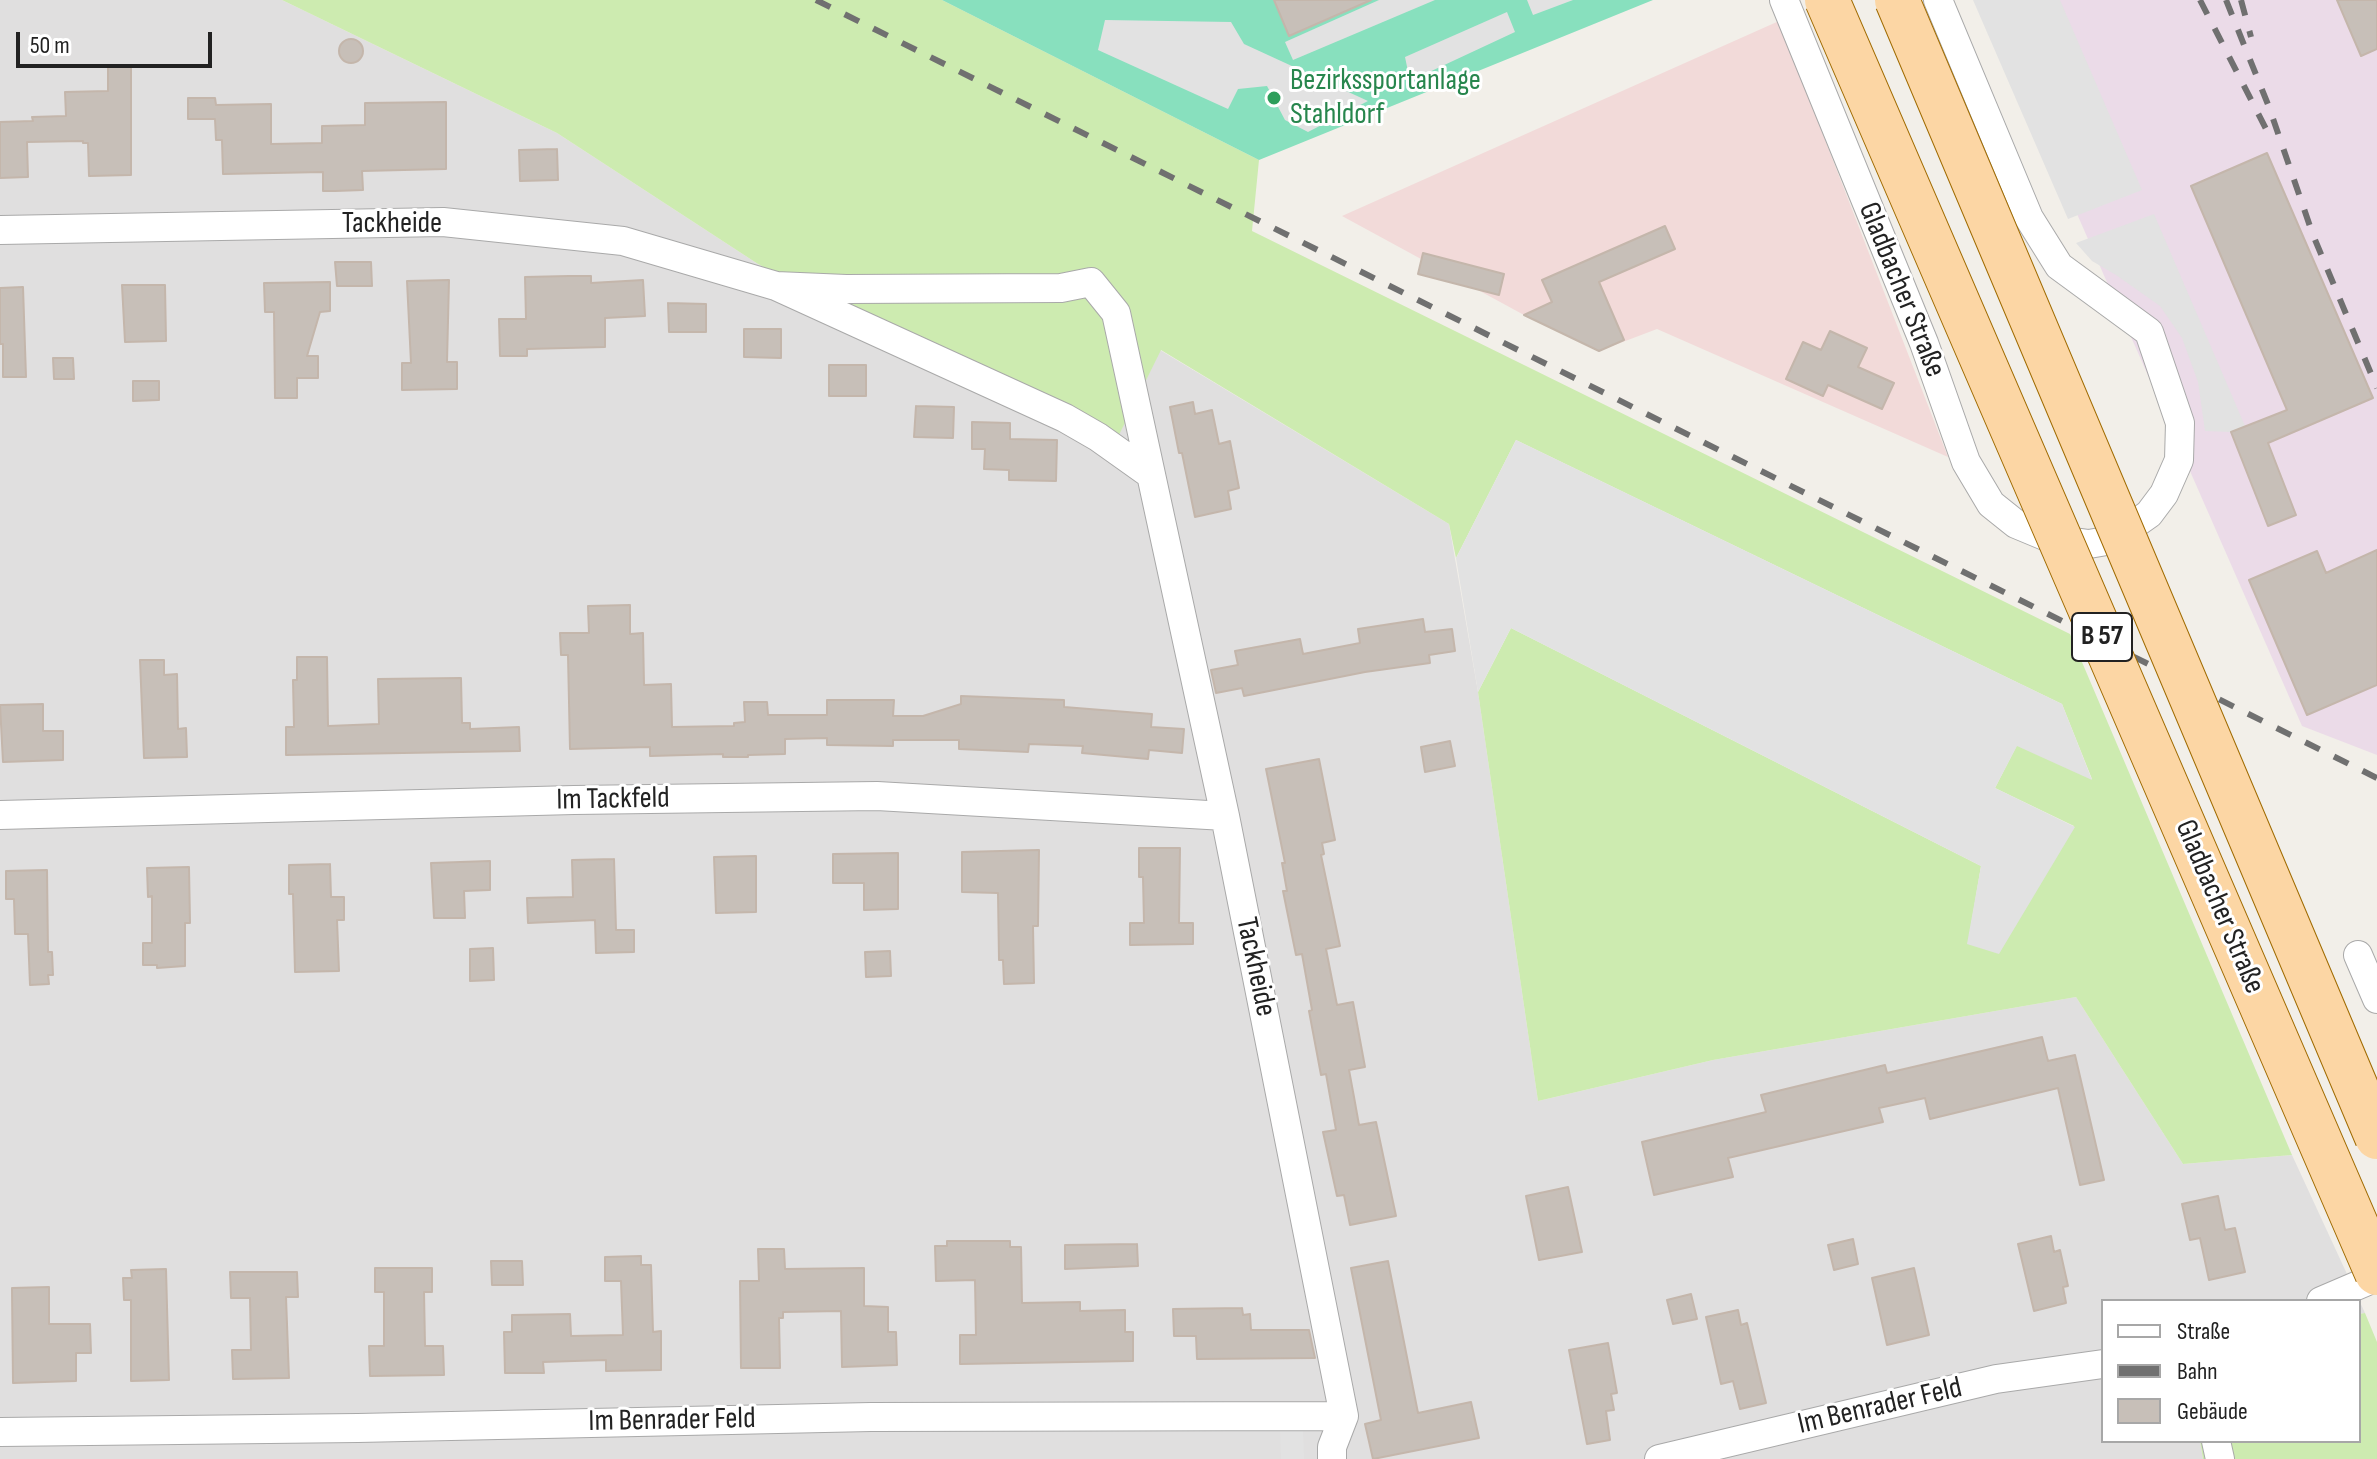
<!DOCTYPE html>
<html>
<head>
<meta charset="utf-8">
<style>
	body { margin:0 }
	#map { position:relative; width:2377px; height:1459px; overflow:hidden; background:#f2efe9; font-family:"Sofia Sans Condensed",sans-serif }
	canvas { display:block }
	.legend { position:absolute; left:2101px; top:1299px; width:260px; height:144px; box-sizing:border-box; background:#fff; border:2px solid #a7a7a7; margin:0; padding:10px 14px; list-style:none; font-size:24px; color:#222 }
	.legend li { display:flex; align-items:center; gap:16px; height:40px }
	.legend b { width:40px; border:2px solid #a7a7a7 }
	.scale { position:absolute; left:16px; top:32px; width:196px; height:36px; box-sizing:border-box; border:4px solid #222; border-top:0; padding-left:10px; font-size:24px; line-height:28px; white-space:nowrap; color:#222; -webkit-text-stroke:6px #fff; paint-order:stroke }
</style>
</head>
<body>
<div id="map">
<canvas width="2377" height="1459"></canvas>
<ul class="legend">
<li><b style="height:10px;background:#fff"></b>Straße</li>
<li><b style="height:10px;background:#707070"></b>Bahn</li>
<li><b style="height:22px;background:#c7bfb8"></b>Gebäude</li>
</ul>
<div class="scale">50 m</div>
</div>
<script>
const ctx = document.querySelector('canvas').getContext('2d');
ctx.lineJoin = 'round';
function fill(path, color) { ctx.fillStyle = color; ctx.fill(path, 'evenodd'); }
const toPath = rows => new Path2D(rows.map(r => 'M' + r).join(''));
function trace(path, color, width, dash) { ctx.strokeStyle = color; ctx.lineWidth = width; ctx.lineCap = dash ? 'butt' : 'round'; ctx.setLineDash(dash || []); ctx.stroke(path); }
function write(font, color, halo, rows, align = 'center') {
  ctx.font = font + ' "Sofia Sans Condensed",sans-serif'; ctx.lineWidth = 6; ctx.setLineDash([]); ctx.textBaseline = 'middle'; ctx.strokeStyle = halo; ctx.fillStyle = color; for (const [text, x, y, turn = 0] of rows) {
    ctx.save(); ctx.translate(x, y); ctx.rotate((+turn || 0) * Math.PI / 180); ctx.textAlign = isNaN(turn) ? turn : align; if (halo) ctx.strokeText(text, 0, 0); ctx.fillText(text, 0, 0); ctx.restore();
  }
}
fill(toPath([
	[0,0,282,0,557,133,758,264,1112,448,1160,350,1449,524,1478,692,1538,1101,1713,1060,2076,997,2183,1164,2292,1155,2365,1313,2359,1314,2359,1301,2103,1301,2103,1441,2200,1441,2203,1459,0,1459]
]), '#e0dfdf');
fill(toPath([
	[1779,21,1948,457,1657,329,1599,351,1524,315,1342,216]
]), '#f2dad9');
fill(toPath([
	[1983,0,2377,0,2377,755,2302,726]
]), '#ebdbe8');
fill(toPath([
	[282,0,942,0,1259,160,1252,231,2070,634,2292,1155,2183,1164,2076,997,1713,1060,1538,1101,1478,692,1511,628,1981,866,1968,943,2074,826,1995,788,2017,745,2092,779,2062,704,1516,440,1456,558,1449,524,1161,350,1112,449,758,264,557,133],
	[2365,1313,2377,1342,2377,1459,2203,1459,2200,1441,2359,1441,2359,1314]
]), '#cdebb0');
fill(toPath([
	[942,0,1274,0,1290,36,1371,0,1653,0,1259,160]
]), '#88e0be');
fill(toPath([
	[1379,0,1435,0,1293,60,1285,42],
	[1527,0,1573,0,1533,15],
	[1973,0,2060,0,2142,190,2068,219],
	[1507,12,1515,32,1410,81,1405,57],
	[1105,20,1231,22,1244,44,1368,101,1308,132,1285,120,1267,86,1238,89,1228,109,1098,50],
	[2154,214,2245,426,2231,432,2205,431,2198,382,2182,338,2160,306,2116,275,2092,261,2076,243],
	[1516,440,2062,704,2092,780,2017,746,1995,788,2075,827,1999,954,1967,944,1981,866,1511,628,1478,692,1456,558],
	[1303,1427,1304,1459,1281,1459,1280,1429]
]), '#e2e2e2');
const building = toPath([
	[1274,0,1371,0,1289,36,1274,0],
	[2337,0,2377,0,2377,49,2361,56,2337,0],
	'339 51a12 12 0 1 1 24 0a12 12 0 1 1-24 0Z',
	[131,66,131,175,89,176,88,143,83,143,83,141,27,142,28,177,0,178,0,122,33,121,32,117,66,116,65,92,108,91,108,67,131,66],
	[188,98,215,98,216,105,271,104,271,144,322,143,322,126,365,125,365,103,446,102,446,169,362,171,363,190,335,191,323,191,323,172,223,174,222,140,216,140,215,119,188,119,188,98],
	[557,149,558,180,520,181,519,150,557,149],
	[2267,153,2373,398,2268,443,2296,515,2268,526,2231,432,2287,410,2191,186,2267,153],
	[1665,226,1675,249,1599,282,1624,340,1599,351,1524,315,1552,302,1542,280,1665,226],
	[1423,253,1504,274,1499,295,1418,274,1423,253],
	[335,262,371,262,372,286,337,286,335,262],
	[569,276,591,276,591,283,643,280,645,316,605,318,605,347,527,349,527,356,500,356,499,319,526,319,525,277,569,276],
	[449,280,447,362,457,362,457,389,402,390,402,363,411,363,407,281,449,280],
	[330,282,330,311,320,312,307,356,318,356,318,378,297,378,297,398,275,398,274,312,265,312,264,283,330,282],
	[122,285,165,285,166,341,125,342,122,285],
	[23,287,26,377,3,377,3,344,0,344,0,288,23,287],
	[668,303,706,304,706,332,669,332,668,303],
	[744,329,781,329,781,358,744,357,744,329],
	[1830,331,1867,348,1858,367,1894,383,1882,409,1828,385,1823,396,1786,379,1803,342,1821,350,1830,331],
	[53,358,73,358,74,379,54,379,53,358],
	[829,365,866,365,866,396,829,396,829,365],
	[133,381,159,381,159,400,133,401,133,381],
	[1193,402,1195,414,1212,410,1219,444,1230,441,1239,488,1228,491,1231,509,1195,517,1182,453,1179,453,1170,407,1193,402],
	[916,406,954,407,953,438,914,437,916,406],
	[972,422,1010,423,1010,439,1057,440,1056,481,1009,480,1009,470,984,469,985,449,972,449,972,422],
	[2377,550,2377,685,2307,715,2249,580,2317,551,2326,573,2377,550],
	[630,605,630,634,643,633,644,685,671,684,672,727,734,726,734,723,745,722,744,702,767,702,768,715,827,715,827,700,894,700,893,716,923,716,961,704,961,696,1064,700,1064,707,1152,714,1151,727,1184,729,1182,753,1149,750,1148,759,1082,753,1083,746,1029,744,1028,752,959,749,959,740,893,740,893,746,827,745,827,738,785,739,785,754,748,755,748,757,723,757,723,754,650,756,650,747,570,749,568,655,561,655,560,633,589,633,588,606,630,605],
	[1423,619,1425,632,1452,629,1455,651,1429,655,1430,663,1365,672,1244,696,1242,688,1216,693,1211,670,1238,665,1235,651,1300,639,1303,654,1360,643,1358,629,1423,619],
	[297,657,327,657,328,726,379,724,378,679,461,678,462,723,470,723,470,729,519,727,520,751,286,755,286,727,294,727,293,680,297,680,297,657],
	[140,660,164,660,164,675,177,674,178,729,186,728,187,757,144,758,140,660],
	[43,704,43,731,63,731,63,760,3,762,0,705,43,704],
	[1450,741,1455,766,1425,772,1421,747,1450,741],
	[1319,759,1335,840,1322,843,1324,854,1321,855,1340,946,1326,949,1337,1005,1353,1002,1365,1067,1349,1070,1354,1097,1359,1125,1376,1122,1396,1216,1350,1225,1344,1195,1337,1196,1323,1132,1336,1130,1326,1074,1321,1075,1309,1011,1312,1010,1302,954,1296,955,1283,891,1287,891,1282,863,1285,863,1266,769,1319,759],
	[1139,848,1180,848,1179,923,1193,923,1193,944,1130,945,1130,923,1144,923,1143,877,1139,877,1139,848],
	[1039,850,1038,926,1033,926,1034,983,1004,984,1003,960,999,960,998,893,962,892,962,852,1039,850],
	[898,853,898,909,864,910,864,883,833,883,833,854,898,853],
	[756,856,756,912,716,913,714,857,756,856],
	[614,859,616,930,634,930,634,952,596,953,595,920,528,923,527,898,573,897,572,860,614,859],
	[490,861,490,890,464,891,465,918,434,918,431,863,490,861],
	[330,864,331,897,344,897,344,920,337,920,339,971,295,972,293,894,289,894,289,865,330,864],
	[189,867,190,923,185,923,185,966,157,968,157,965,143,965,143,943,152,943,152,896,148,897,147,868,189,867],
	[47,870,48,952,52,952,53,975,48,975,49,984,30,985,28,934,15,934,14,899,6,899,6,871,47,870],
	[493,948,494,980,470,981,470,949,493,948],
	[890,951,891,976,866,977,865,952,890,951],
	[2042,1037,2048,1061,2075,1055,2104,1180,2080,1185,2058,1088,1930,1119,1925,1098,1879,1108,1883,1122,1728,1158,1733,1177,1654,1195,1642,1142,1766,1112,1761,1095,1885,1065,1887,1073,2042,1037],
	[1568,1187,1582,1252,1539,1260,1526,1196,1568,1187],
	[2218,1196,2225,1230,2235,1228,2245,1272,2209,1280,2200,1238,2190,1240,2182,1204,2218,1196],
	[2051,1236,2054,1252,2060,1250,2068,1286,2063,1287,2066,1303,2034,1311,2018,1244,2051,1236],
	[1853,1239,1858,1264,1834,1270,1828,1245,1853,1239],
	[947,1241,1010,1241,1010,1247,1021,1247,1022,1303,1080,1302,1080,1311,1125,1310,1125,1332,1133,1332,1133,1361,960,1364,960,1335,976,1335,975,1280,936,1281,935,1246,947,1246,947,1241],
	[1137,1244,1138,1266,1065,1269,1065,1245,1137,1244],
	[758,1249,784,1249,785,1269,864,1268,864,1306,888,1307,888,1332,896,1332,897,1365,842,1367,841,1311,783,1312,783,1318,779,1318,780,1368,741,1368,740,1281,759,1281,758,1249],
	[641,1256,641,1265,651,1265,653,1332,661,1331,661,1370,606,1371,606,1360,543,1362,544,1373,505,1373,504,1332,512,1332,512,1315,570,1314,571,1336,623,1335,621,1281,605,1281,605,1257,641,1256],
	[491,1261,522,1261,523,1285,492,1285,491,1261],
	[1388,1261,1418,1413,1471,1402,1479,1438,1373,1459,1365,1424,1381,1420,1351,1268,1388,1261],
	[375,1268,432,1268,432,1292,424,1292,425,1346,443,1346,444,1375,370,1376,369,1346,384,1346,384,1292,375,1292,375,1268],
	[1914,1268,1929,1335,1887,1345,1872,1278,1914,1268],
	[166,1269,169,1380,131,1381,131,1300,124,1300,123,1278,132,1278,131,1270,166,1269],
	[230,1272,297,1272,298,1297,286,1297,289,1378,233,1379,232,1350,251,1350,250,1298,231,1298,230,1272],
	[49,1287,49,1324,90,1324,91,1353,76,1353,76,1381,13,1383,12,1288,49,1287],
	[1691,1294,1697,1319,1673,1324,1667,1300,1691,1294],
	[1242,1308,1243,1315,1250,1314,1251,1330,1309,1330,1315,1358,1197,1359,1196,1336,1174,1336,1173,1309,1242,1308],
	[1738,1310,1741,1325,1747,1323,1766,1403,1740,1409,1733,1381,1721,1384,1706,1317,1738,1310],
	[1608,1343,1617,1393,1611,1394,1614,1410,1606,1411,1610,1440,1587,1444,1569,1350,1608,1343]
]);
fill(building, '#c7bfb8');
trace(building, '#c4b6ab', 2);
const street = toPath([
	[1784,0,1924,343,1966,462,1991,504,2016,524,2052,539,2089,544,2112,540,2149,514,2164,494,2179,460,2180,423,2149,332,2059,266,2029,218,1938,0],
	[0,230,443,222,623,241,776,286,1065,418,1098,437,1150,474],
	[776,286,846,289,1061,288,1091,282,1116,313,1225,816,1344,1416,1332,1447,1332,1459],
	[0,815,574,800,877,796,1225,816],
	[2358,955,2377,999],
	[2321,1301,2377,1277],
	[0,1432,358,1428,871,1417,1344,1416],
	[2216,1441,2220,1459],
	[1659,1459,1996,1379,2103,1364]
]);
trace(street, '#a9a9a9', 30);
trace(street, '#fff', 28);
trace(toPath([
	[816,0,2377,778],
	[2200,0,2266,129],
	[2226,0,2269,107,2313,235,2377,388],
	[2241,0,2251,37]
]), '#707070', 6, [16, 16]);
const primaryBridge = toPath([
	[1827,0,2377,1273],
	[1897,0,2377,1137]
]);
trace(primaryBridge, '#a06b00', 46, []);
trace(primaryBridge, '#fcd6a4', 44);
for (const [x, y, r, color] of [
	[1274,98,8,"#2e9e5b"]
]) { const dot = new Path2D(); dot.arc(x, y, r, 0, 2 * Math.PI); ctx.fillStyle = color; ctx.fill(dot); trace(dot, '#fff', 3); }
for (const [x, y, w] of [
	[2102,637,60]
]) { const box = new Path2D(); box.roundRect(x - w / 2, y - 24, w, 48, 6); ctx.fillStyle = '#fff'; ctx.fill(box); trace(box, '#222', 2); }
write('bold 28px', '#222', null, [
	["B 57",2102,637]
]);
write('30px', '#27864d', '#fff', [
	["Bezirkssportanlage",1290,81],
	["Stahldorf",1290,115]
], 'left');
write('30px', '#222', '#fff', [
	["Tackheide",392,224],
	["Gladbacher Straße",1901,290,68],
	["Im Tackfeld",613,800,-1],
	["Gladbacher Straße",2219,907,67],
	["Tackheide",1255,967,78],
	["Im Benrader Feld",1880,1407,-13],
	["Im Benrader Feld",672,1421,-1]
]);
</script>
</body>
</html>
